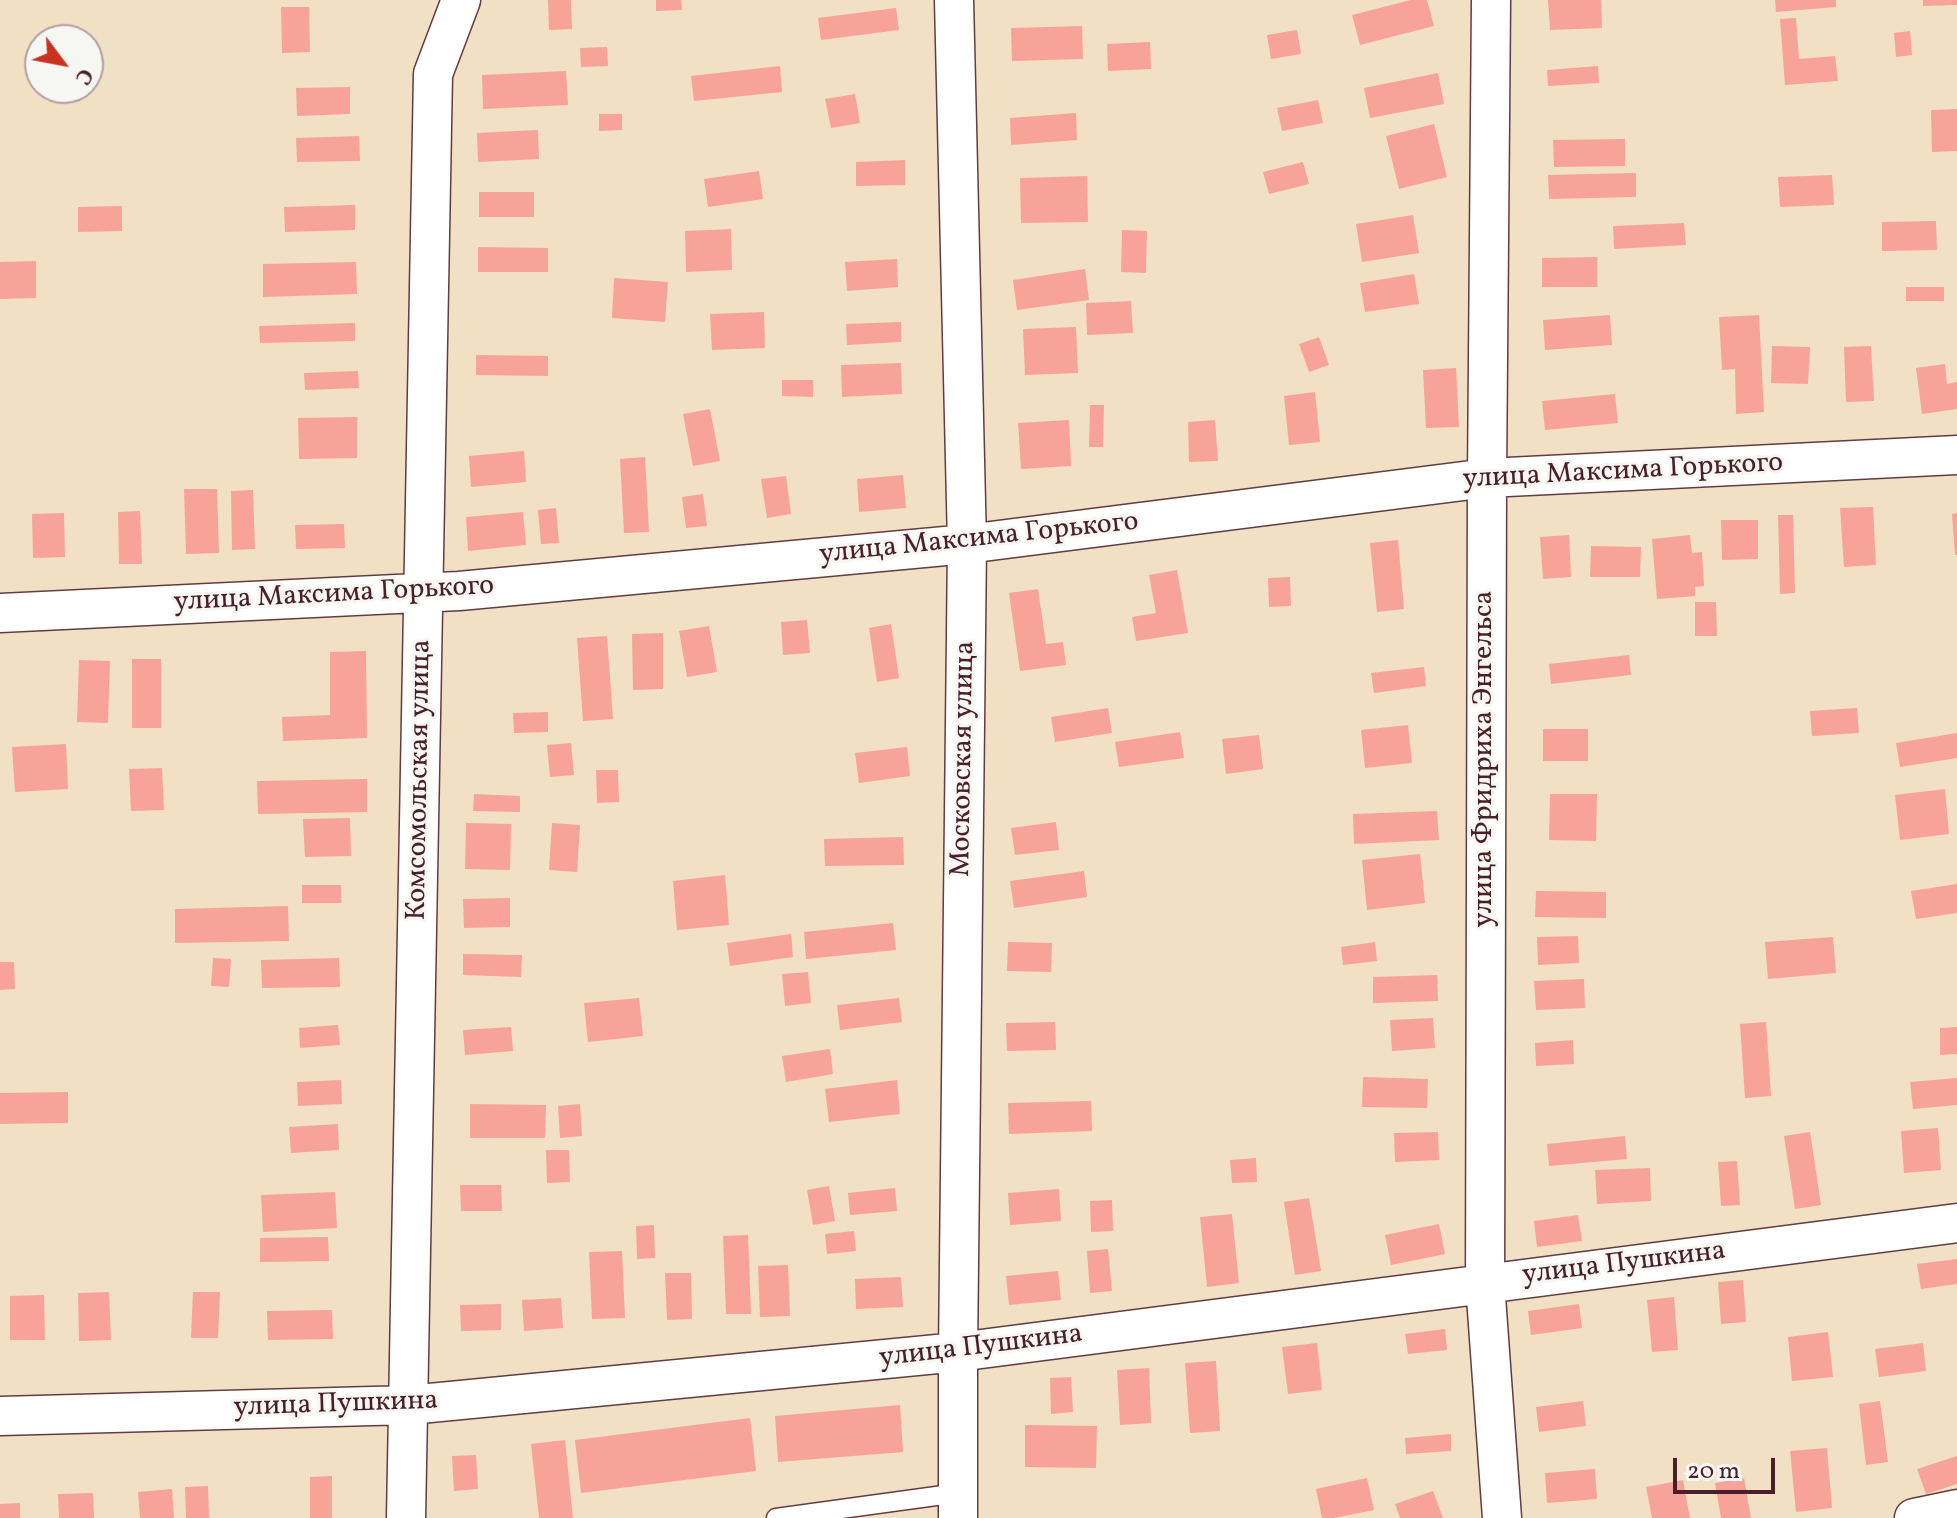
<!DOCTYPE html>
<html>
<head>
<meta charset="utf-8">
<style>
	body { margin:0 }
	#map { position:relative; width:1957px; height:1518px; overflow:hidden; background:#f1e0c3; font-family:Vollkorn,serif }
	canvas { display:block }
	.north { position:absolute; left:24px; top:24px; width:80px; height:80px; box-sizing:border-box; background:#f6f6f2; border:2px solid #b1a0a2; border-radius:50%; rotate:122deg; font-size:22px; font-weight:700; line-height:32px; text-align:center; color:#4a1f2b }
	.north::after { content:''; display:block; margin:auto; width:28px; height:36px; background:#c8321e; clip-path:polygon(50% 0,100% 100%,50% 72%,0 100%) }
	.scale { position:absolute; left:1673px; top:1458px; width:102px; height:36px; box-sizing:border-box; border:4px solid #4a1f2b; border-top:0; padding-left:10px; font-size:24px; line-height:28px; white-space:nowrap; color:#4a1f2b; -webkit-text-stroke:6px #f6f6f2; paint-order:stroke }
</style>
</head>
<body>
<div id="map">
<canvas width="1957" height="1518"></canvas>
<div class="north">С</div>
<div class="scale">20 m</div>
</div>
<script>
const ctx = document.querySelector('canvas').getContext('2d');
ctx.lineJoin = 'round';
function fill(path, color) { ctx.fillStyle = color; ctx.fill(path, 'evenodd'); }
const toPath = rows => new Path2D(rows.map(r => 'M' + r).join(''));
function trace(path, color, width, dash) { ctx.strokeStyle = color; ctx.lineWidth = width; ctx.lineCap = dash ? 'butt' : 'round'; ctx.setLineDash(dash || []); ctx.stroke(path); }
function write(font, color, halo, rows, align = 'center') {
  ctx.font = font + ' Vollkorn,serif'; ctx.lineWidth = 6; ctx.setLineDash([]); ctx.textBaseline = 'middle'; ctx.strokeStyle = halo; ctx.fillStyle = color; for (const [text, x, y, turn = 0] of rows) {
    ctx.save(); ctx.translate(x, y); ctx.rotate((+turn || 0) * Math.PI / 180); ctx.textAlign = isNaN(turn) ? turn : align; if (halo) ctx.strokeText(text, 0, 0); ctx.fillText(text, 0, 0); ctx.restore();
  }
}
fill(toPath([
	[548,0,571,0,572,29,549,30],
	[656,0,681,0,682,10,656,11],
	[1411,0,1427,0,1434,26,1360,45,1352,15],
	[1548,0,1601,0,1602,28,1550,30],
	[1775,0,1836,0,1836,7,1776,12],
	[1923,0,1957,0,1957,5,1923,6],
	[281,7,309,7,310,52,282,53],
	[896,8,899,30,821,40,818,18],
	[1796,18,1799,59,1835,56,1838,81,1785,85,1780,19],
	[1082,26,1083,59,1012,61,1011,28],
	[1297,30,1301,54,1271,59,1267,35],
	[1910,31,1912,55,1896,57,1894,33],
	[1150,42,1151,69,1108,71,1107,44],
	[607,47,608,66,581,67,580,48],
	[780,66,782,92,694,101,691,76],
	[1598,66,1599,83,1548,86,1547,70],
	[566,71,568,105,483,109,482,75],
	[1438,73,1444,104,1370,118,1364,88],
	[350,87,350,114,297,116,296,88],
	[855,94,860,123,831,128,825,99],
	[1318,100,1323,123,1282,131,1277,108],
	[1957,109,1957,151,1932,152,1931,110],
	[1076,113,1077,140,1011,145,1010,118],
	[599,114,622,114,622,130,599,131],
	[1434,124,1447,177,1399,189,1386,136],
	[538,130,539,159,478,162,477,133],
	[359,136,360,161,297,162,296,138],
	[1625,139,1625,166,1554,167,1553,140],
	[905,160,905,185,856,186,856,162],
	[1303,162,1309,184,1269,194,1263,172],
	[759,171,763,199,708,207,704,179],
	[1636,173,1636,197,1549,199,1548,175],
	[1832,175,1834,205,1780,207,1778,177],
	[1087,176,1088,222,1021,223,1020,178],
	[479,192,534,192,534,217,479,217],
	[355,205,355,230,285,232,284,207],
	[122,206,122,231,78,232,78,207],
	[1413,215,1419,253,1362,262,1356,224],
	[1936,221,1937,250,1882,251,1882,222],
	[1684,223,1686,245,1614,249,1613,226],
	[731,229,732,270,686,272,685,231],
	[1122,230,1147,231,1146,273,1121,272],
	[478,247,548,248,548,272,478,272],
	[1597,257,1597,287,1542,287,1542,258],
	[897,259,898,287,847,291,845,262],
	[36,261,36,298,0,299,0,262],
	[356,262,357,294,263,297,263,264],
	[1085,269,1089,300,1017,310,1013,280],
	[1414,274,1419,304,1365,312,1360,283],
	[614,278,668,282,665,322,612,318],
	[1906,287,1944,287,1944,301,1906,301],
	[1131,301,1133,333,1087,335,1086,303],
	[764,312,765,348,712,350,710,314],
	[1610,315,1612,345,1545,350,1543,320],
	[1759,315,1764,412,1736,414,1735,369,1722,370,1719,317],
	[901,322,901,342,847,345,846,324],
	[355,323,355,341,260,343,259,326],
	[1076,327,1078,373,1025,375,1023,329],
	[1319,337,1329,365,1309,372,1299,344],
	[1772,346,1810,347,1808,384,1771,383],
	[1871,346,1874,401,1846,402,1844,347],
	[476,355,548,356,548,376,476,375],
	[901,363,902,394,842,397,841,365],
	[1945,364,1947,384,1957,382,1957,409,1922,414,1916,368],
	[1456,368,1459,427,1426,428,1423,370],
	[358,371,359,388,305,390,304,373],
	[782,380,813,380,813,397,782,396],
	[1315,392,1320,442,1289,445,1284,396],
	[1615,394,1618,423,1545,430,1542,401],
	[1090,405,1104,405,1103,447,1089,447],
	[710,409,720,461,693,466,683,414],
	[357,417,357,458,299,459,298,418],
	[1069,420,1071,466,1021,469,1018,423],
	[1215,420,1218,461,1189,462,1188,422],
	[524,451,526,482,471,487,469,456],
	[645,457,649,532,624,533,620,459],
	[903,475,906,508,859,512,857,479],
	[786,476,791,514,767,518,761,479],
	[184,489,217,489,219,553,186,554],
	[253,490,255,549,232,550,231,491],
	[703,494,707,526,686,528,682,497],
	[1873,507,1876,565,1844,567,1840,508],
	[556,508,559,543,541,544,538,510],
	[140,511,142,564,119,564,118,512],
	[523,512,526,545,468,551,466,517],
	[64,513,65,557,33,558,32,514],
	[1957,513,1957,555,1955,555,1952,514],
	[1778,515,1793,515,1795,593,1780,594],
	[1721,520,1758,520,1758,559,1722,560],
	[344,524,345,548,296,549,295,525],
	[1569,535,1571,577,1543,579,1540,537],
	[1690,535,1692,553,1702,552,1704,586,1695,587,1695,596,1657,599,1652,539],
	[1398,540,1404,609,1377,612,1370,543],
	[1591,546,1641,547,1640,577,1590,577],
	[1177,570,1188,633,1136,641,1132,617,1156,613,1149,575],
	[1290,577,1291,606,1269,607,1268,578],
	[1038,589,1046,644,1063,642,1066,665,1020,671,1009,593],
	[1695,602,1716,602,1717,636,1695,636],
	[807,620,810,653,783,655,781,622],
	[891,624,899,678,877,682,869,628],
	[709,626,717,672,687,677,679,631],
	[663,633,663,689,633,690,632,634],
	[607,636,613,719,583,721,577,638],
	[366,651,367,738,283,741,282,717,330,715,330,652],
	[1629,655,1631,675,1551,684,1549,664],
	[132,659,161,659,161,728,132,728],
	[79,660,110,661,108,723,77,722],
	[1424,667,1426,686,1374,693,1371,673],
	[1108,708,1112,733,1055,742,1051,717],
	[1857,708,1859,733,1812,736,1810,711],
	[548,712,548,732,514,733,513,713],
	[1408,725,1412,763,1365,768,1361,730],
	[1543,729,1588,729,1588,761,1543,761],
	[1180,732,1184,758,1119,767,1115,742],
	[1957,733,1957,758,1900,767,1896,743],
	[1259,735,1263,769,1226,774,1222,739],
	[571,743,574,775,550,777,547,745],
	[66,744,68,789,15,792,12,747],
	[907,747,910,776,859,783,855,753],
	[162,768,164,810,131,811,129,769],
	[596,770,618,770,619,802,597,803],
	[367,779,367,812,258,814,257,781],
	[1945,789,1949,834,1900,840,1895,795],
	[474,794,520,796,520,812,473,811],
	[1550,794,1597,794,1596,841,1549,840],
	[1437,811,1439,840,1354,844,1353,814],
	[350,818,351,856,305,857,303,819],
	[1056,822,1059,850,1015,855,1011,828],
	[466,823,511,824,510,870,465,869],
	[552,823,580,825,577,872,549,870],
	[903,837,904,865,825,866,824,839],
	[1420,854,1425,903,1367,910,1362,860],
	[1084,871,1087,897,1014,908,1010,881],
	[725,875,729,925,677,930,673,881],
	[1957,884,1957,913,1916,919,1911,891],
	[302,885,341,885,341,903,302,903],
	[1536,891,1606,892,1606,918,1535,917],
	[510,898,510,927,464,928,463,899],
	[288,906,289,941,175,943,175,909],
	[893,923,896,950,806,959,804,932],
	[791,934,793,957,730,966,727,943],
	[1578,936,1579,963,1538,965,1537,937],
	[1833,937,1836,973,1768,979,1765,942],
	[1008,942,1052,943,1051,972,1007,971],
	[1375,942,1377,961,1343,965,1341,947],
	[463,954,522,955,521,977,463,975],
	[213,958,231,959,229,987,211,986],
	[339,958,340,987,262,988,261,960],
	[0,962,14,962,15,989,0,990],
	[808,972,811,1003,785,1006,782,974],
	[1437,975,1438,1001,1373,1003,1373,977],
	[1584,979,1585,1008,1536,1010,1534,981],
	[639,998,643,1036,588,1042,584,1003],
	[899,998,902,1022,840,1030,837,1005],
	[1433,1018,1435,1048,1392,1051,1390,1020],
	[1055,1022,1056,1050,1007,1051,1006,1023],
	[1766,1022,1771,1096,1745,1098,1740,1024],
	[338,1025,340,1045,300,1048,299,1028],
	[511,1027,513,1051,465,1055,463,1030],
	[1957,1027,1957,1054,1940,1055,1940,1028],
	[1573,1040,1574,1064,1536,1066,1535,1043],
	[830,1049,833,1074,786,1082,782,1056],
	[1363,1077,1428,1079,1427,1108,1362,1107],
	[1957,1078,1957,1105,1913,1109,1910,1082],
	[341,1080,342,1104,298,1106,297,1082],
	[897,1080,900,1114,829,1122,825,1089],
	[68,1092,68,1123,0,1124,0,1093],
	[1091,1101,1092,1131,1009,1134,1008,1103],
	[470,1104,546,1105,545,1138,470,1138],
	[580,1104,582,1136,560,1138,558,1106],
	[338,1124,339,1150,291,1153,289,1127],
	[1938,1128,1941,1170,1904,1173,1901,1131],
	[1438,1132,1439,1160,1395,1162,1394,1133],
	[1810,1132,1821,1205,1795,1209,1784,1136],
	[1625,1136,1627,1159,1549,1166,1547,1144],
	[546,1150,569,1150,570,1182,547,1183],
	[1256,1158,1257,1182,1232,1183,1230,1160],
	[1737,1161,1740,1205,1721,1206,1718,1162],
	[1650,1168,1651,1201,1597,1204,1595,1170],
	[460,1185,501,1185,502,1211,461,1211],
	[829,1186,835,1221,813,1225,807,1190],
	[895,1188,897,1211,850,1215,848,1193],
	[1059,1189,1061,1221,1010,1225,1008,1193],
	[335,1192,337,1228,263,1232,261,1195],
	[1309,1198,1321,1271,1295,1275,1284,1202],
	[1112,1200,1113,1231,1091,1232,1090,1201],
	[1232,1214,1239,1283,1207,1287,1200,1217],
	[1578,1215,1582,1241,1537,1247,1534,1221],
	[1439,1224,1445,1254,1391,1265,1385,1235],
	[654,1225,655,1258,637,1259,636,1226],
	[854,1231,856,1251,827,1254,825,1234],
	[748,1235,751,1314,726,1314,723,1236],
	[328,1237,329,1261,260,1262,260,1238],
	[1108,1249,1112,1291,1090,1293,1087,1251],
	[622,1251,625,1318,592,1319,589,1252],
	[1957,1259,1957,1284,1921,1289,1917,1264],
	[788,1265,790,1316,760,1317,758,1266],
	[1058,1271,1061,1300,1009,1305,1006,1276],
	[665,1273,691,1273,692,1319,667,1320],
	[901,1277,903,1307,856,1309,855,1279],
	[1743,1280,1746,1322,1721,1324,1718,1282],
	[109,1292,111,1340,79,1341,78,1293],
	[193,1292,220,1292,218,1338,191,1338],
	[44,1295,45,1340,10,1340,10,1296],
	[1674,1297,1678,1350,1652,1352,1647,1300],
	[561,1298,563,1328,524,1331,522,1300],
	[501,1304,501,1330,461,1331,460,1305],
	[1579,1304,1582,1328,1531,1335,1528,1311],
	[332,1310,333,1339,268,1340,267,1311],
	[1445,1329,1447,1350,1408,1354,1405,1334],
	[1828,1332,1833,1377,1792,1381,1788,1337],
	[1317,1343,1322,1390,1288,1394,1282,1347],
	[1923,1343,1926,1371,1879,1377,1875,1349],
	[1216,1361,1220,1431,1190,1433,1185,1363],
	[1149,1368,1151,1423,1120,1425,1117,1370],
	[1071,1377,1073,1412,1051,1414,1050,1378],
	[1583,1401,1586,1426,1539,1432,1536,1407],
	[1880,1401,1888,1462,1866,1465,1859,1404],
	[900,1405,903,1452,778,1462,775,1416],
	[750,1418,756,1471,581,1493,575,1440],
	[1025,1425,1097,1426,1096,1468,1025,1467],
	[1451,1434,1451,1451,1406,1454,1405,1438],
	[565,1440,573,1518,539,1518,531,1444],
	[1827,1448,1832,1508,1796,1512,1790,1451],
	[476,1455,478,1489,454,1491,452,1456],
	[1957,1456,1957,1484,1926,1494,1917,1469],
	[1595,1469,1597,1499,1547,1503,1545,1473],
	[332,1476,332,1518,310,1518,310,1477],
	[1367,1478,1374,1510,1334,1518,1322,1518,1316,1489],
	[1744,1478,1751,1518,1721,1518,1715,1483],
	[1683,1480,1690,1518,1652,1518,1646,1487],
	[208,1486,209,1518,186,1518,185,1487],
	[172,1489,174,1518,140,1518,138,1492],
	[1433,1491,1443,1518,1400,1518,1395,1504],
	[93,1493,94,1518,59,1518,58,1494],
	[20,1503,20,1518,0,1518,0,1504]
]), '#f8a39a');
const service = toPath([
	[776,1518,958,1493]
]);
const minor = toPath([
	[954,0,967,544,958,1352,958,1518],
	[1491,0,1487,478,1485,1283,1502,1518],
	[0,613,459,591,967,544,1487,478,1957,455],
	[0,1416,409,1405,958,1352,1957,1223],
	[406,1518,433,74,461,0],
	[1914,1518,1957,1509]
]);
trace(service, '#633c42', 21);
trace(minor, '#633c42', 41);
trace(service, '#fff', 18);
trace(minor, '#fff', 38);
write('28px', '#4a1f2b', '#f6f6f2', [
	["улица Максима Горького",1623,473,-3],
	["улица Максима Горького",979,540,-6],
	["улица Максима Горького",334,596,-3],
	["Московская улица",965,759,-89],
	["улица Фридриха Энгельса",1486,759,-90],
	["Комсомольская улица",421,780,-89],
	["улица Пушкина",1624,1265,-7],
	["улица Пушкина",981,1348,-7],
	["улица Пушкина",336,1406,-2]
]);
</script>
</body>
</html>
